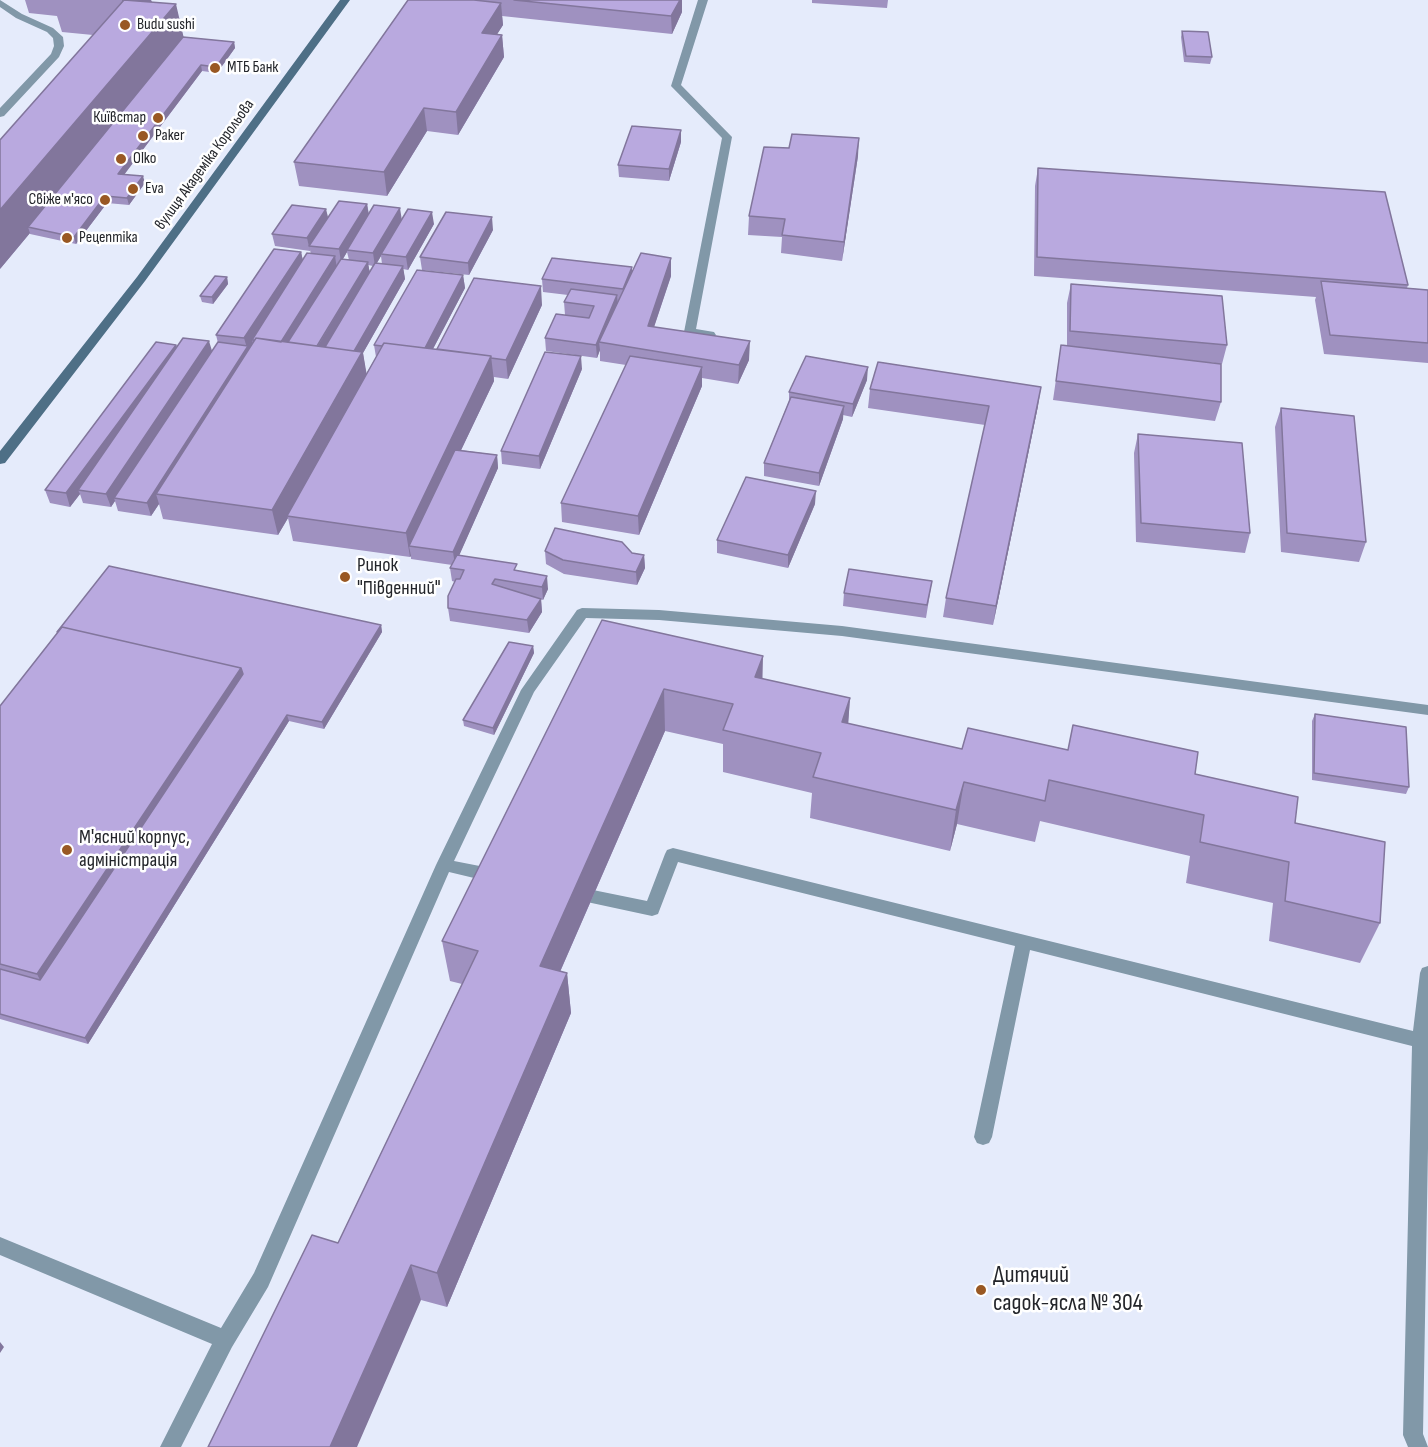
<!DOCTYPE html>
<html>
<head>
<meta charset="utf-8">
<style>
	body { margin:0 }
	canvas { display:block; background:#e5ebfb }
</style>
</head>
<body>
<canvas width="1428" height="1447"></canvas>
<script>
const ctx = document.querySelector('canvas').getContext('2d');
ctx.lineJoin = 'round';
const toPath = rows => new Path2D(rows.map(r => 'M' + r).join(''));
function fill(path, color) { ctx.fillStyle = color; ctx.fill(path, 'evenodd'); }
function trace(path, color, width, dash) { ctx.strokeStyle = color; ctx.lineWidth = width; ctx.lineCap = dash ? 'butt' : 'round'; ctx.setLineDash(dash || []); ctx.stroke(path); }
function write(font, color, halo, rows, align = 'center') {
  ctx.font = font + ' "Sofia Sans Condensed",sans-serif'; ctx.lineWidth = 5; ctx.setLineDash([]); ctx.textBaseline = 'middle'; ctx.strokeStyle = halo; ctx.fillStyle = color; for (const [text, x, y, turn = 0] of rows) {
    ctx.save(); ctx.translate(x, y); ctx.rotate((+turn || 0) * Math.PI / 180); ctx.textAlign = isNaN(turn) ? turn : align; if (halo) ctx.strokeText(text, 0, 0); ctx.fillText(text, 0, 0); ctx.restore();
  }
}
fill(toPath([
	[0,0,22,14,53,28,63,37,64,46,59,57,4,116,0,117,0,108,51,54,54,46,53,38,47,32,16,18,0,7,0,0],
	[698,0,708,0,681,85,732,137,696,329,714,332,716,335,710,339,686,335,684,332,722,138,671,86,698,0],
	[582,608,659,610,842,626,1428,705,1428,715,842,636,659,620,586,618,534,692,454,861,495,869,501,871,503,876,501,881,495,883,449,872,268,1287,232,1347,181,1447,160,1447,212,1344,0,1255,0,1237,221,1328,254,1273,436,865,521,690,577,610,582,608],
	[673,848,1413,1031,1420,973,1422,968,1428,966,1428,1148,1423,1434,1428,1447,1408,1447,1403,1435,1412,1046,1030,950,992,1137,989,1143,983,1145,977,1143,974,1137,1015,946,678,862,658,914,652,916,587,902,585,897,587,892,593,890,647,901,665,854,667,850,673,848]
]), '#8198a8');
fill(toPath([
	[340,0,350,0,145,281,5,463,0,464,0,451,137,277,340,0]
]), '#4e6f86');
fill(toPath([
	[25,0,151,0,152,2,183,37,234,42,235,48,217,73,202,71,124,175,145,183,129,205,107,203,76,244,30,234,30,233,0,269,93,35,62,32,57,16,29,13],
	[407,0,682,0,682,12,672,34,502,16,503,25,497,34,502,35,504,57,458,135,427,131,387,196,299,186,294,162,407,2],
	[812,0,888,0,887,8,812,3],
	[1182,31,1212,57,1210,64,1184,62,1181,37],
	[681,142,669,181,619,177,618,165],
	[858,156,842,261,781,253,782,237,748,235,749,216],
	[1038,168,1408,285,1407,288,1428,290,1428,363,1324,354,1315,300,1316,297,1034,276,1035,186],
	[367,204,369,214,434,224,408,270,403,269,405,279,363,353,366,374,376,357,374,345,463,275,465,288,433,349,437,349,542,305,508,379,494,377,494,381,461,450,497,455,498,468,459,555,518,571,548,589,543,600,541,599,542,612,529,633,450,621,448,608,455,582,452,581,450,568,452,565,411,559,411,556,410,557,293,541,288,518,278,535,163,519,159,504,151,516,118,511,115,501,111,507,83,503,80,494,70,507,50,503,45,490,176,345,177,348,212,352,218,343,216,335,301,252,303,261,311,254,310,250,310,251,275,246,272,234,328,217],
	[347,252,349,260,343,259],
	[381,256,382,264,377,263],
	[368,265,373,266,370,272],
	[493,230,469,275,422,270,420,257],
	[671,258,671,276,654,327,749,360,738,384,702,378,702,386,639,535,562,522,561,503,626,365,600,361,600,350,597,358,546,351,545,338,565,315,564,302,568,295,543,292,542,279,632,267,632,273],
	[227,277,228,284,213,304,202,302,200,296],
	[1071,284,1227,345,1222,364,1208,362,1221,402,1215,421,1053,400,1061,345,1067,345,1067,303],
	[582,369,540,469,502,464,501,451],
	[867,380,852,417,843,415,843,419,819,486,764,476,764,463,789,401,789,392],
	[870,389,1038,406,993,625,943,617,946,598,985,425,868,408],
	[1281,408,1366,542,1359,562,1281,552,1275,427],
	[1138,434,1250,533,1245,553,1136,542,1134,453],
	[815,504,788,568,717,553,717,540],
	[545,551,632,553,644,555,645,568,637,585,564,574,546,564],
	[932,581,926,618,843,606,844,593],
	[602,620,762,679,850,698,848,724,962,749,1067,750,1195,774,1295,823,1380,923,1360,963,1269,941,1273,903,1186,883,1190,856,1040,821,1035,842,957,824,950,851,810,818,812,793,723,772,723,744,665,731,560,972,567,973,571,1013,447,1307,421,1300,338,1243,462,984,450,981,442,941],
	[381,625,382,632,324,729,289,721,88,1044,0,1019,0,706,58,633,57,632],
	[533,646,534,653,494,735,464,726,463,720],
	[1315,714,1409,787,1406,794,1312,780,1312,721]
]), '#9f91c0');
fill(toPath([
	[122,0,151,0,155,13,132,39],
	[680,0,682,0,682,12,672,34,671,16],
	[501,3,503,25,484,55,482,33],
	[176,4,185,43,28,227,30,233,0,269,0,210],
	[502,35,504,57,458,135,456,112],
	[234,42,235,48,217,73,216,67],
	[201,65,202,71,120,180,118,174],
	[424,108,427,131,387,196,384,172],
	[681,130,681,142,669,181,669,169],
	[859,138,858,156,842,261,844,242],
	[143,176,145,183,129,205,127,198],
	[105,196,107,203,76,244,74,237],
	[367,204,369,217,347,250,347,252,341,262,339,249],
	[400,208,402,221,381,254,381,256,375,266,373,253],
	[326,209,329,221,309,246,310,251,307,238],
	[432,212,434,224,408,270,406,257],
	[492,217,493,230,469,275,468,263],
	[301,252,304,265,252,340,253,344,156,494,159,504,151,516,147,503,247,348,244,338],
	[335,256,337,269,290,346,280,343],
	[671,258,671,276,648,345,648,326],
	[368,262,370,275,325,351,316,349],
	[403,266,405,279,363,353,367,376,287,516,288,518,278,535,272,510,352,354],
	[632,267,632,280,623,301,623,289],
	[463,275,465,288,425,364,423,351],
	[227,277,228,284,213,304,212,297],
	[541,286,542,305,508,379,506,360],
	[617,295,618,307,599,342,600,350,597,358,596,345],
	[209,341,213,354,114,498,115,501,111,507,106,494],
	[750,341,749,360,738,384,739,365],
	[176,345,179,358,78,490,80,494,70,507,66,493],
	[491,356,494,381,415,547,409,546,411,556,410,557,406,533],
	[581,356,582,369,540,469,539,456],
	[702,367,702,386,639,535,638,516],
	[868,367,867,380,852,417,853,404],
	[1041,387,1038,406,993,625,996,606],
	[844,406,843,419,819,486,819,473],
	[497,455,498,468,455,565,453,552],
	[816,491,815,504,788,568,788,555],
	[644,555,645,568,637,585,636,572],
	[547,576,548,589,543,600,542,587],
	[541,599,542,612,529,633,527,620],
	[381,625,382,632,324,729,322,722],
	[533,646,534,653,494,735,493,728],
	[763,656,762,698,755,677],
	[241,668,245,681,43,986,37,974],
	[664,689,665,731,545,1006,540,966],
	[850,698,847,740,842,722],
	[287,715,289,721,88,1044,85,1038],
	[964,782,957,824,950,851,956,810],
	[567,973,571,1013,447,1307,437,1273],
	[411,1265,421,1300,357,1447,330,1447],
	[0,1342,4,1347,0,1353]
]), '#82769c');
const building = toPath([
	[124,0,176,4,0,210,0,140,124,0],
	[408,0,474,0,501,3,482,33,502,35,456,112,424,108,384,172,294,162,408,0],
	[514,0,680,0,671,16,514,0],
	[1182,31,1208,32,1212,57,1186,56,1182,31],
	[183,37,234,42,216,67,201,65,118,174,143,176,127,198,105,196,74,237,28,227,183,37],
	[632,126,681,130,669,169,618,165,632,126],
	[792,134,859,138,844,242,782,235,785,219,749,216,764,147,789,148,792,134],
	[1038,168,1385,192,1408,285,1037,257,1038,168],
	[339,201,367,204,339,249,309,246,339,201],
	[292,205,326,209,307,238,272,234,292,205],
	[374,205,400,208,373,253,347,250,374,205],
	[408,209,432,212,406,257,381,254,408,209],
	[446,212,492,217,468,263,420,257,446,212],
	[274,249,301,252,244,338,216,335,274,249],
	[307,253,335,256,281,342,256,338,255,340,252,340,307,253],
	[641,253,671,258,648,326,750,341,739,365,599,342,641,253],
	[552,258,632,267,623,289,542,279,552,258],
	[341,259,368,262,317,346,288,342,341,259],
	[375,263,403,266,354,351,325,347,375,263],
	[417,270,463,275,425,348,384,343,382,346,374,345,417,270],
	[215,276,227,277,212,297,200,296,215,276],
	[474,278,541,286,506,360,491,358,491,356,437,349,474,278],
	[1321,281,1428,290,1428,343,1330,335,1321,281],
	[1071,284,1222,296,1227,345,1070,331,1071,284],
	[571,289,617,295,596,345,545,338,556,314,589,318,594,306,564,302,571,289],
	[183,338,209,341,106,494,78,490,183,338],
	[256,338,362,352,272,510,156,494,256,338],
	[156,342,176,345,66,493,45,490,156,342],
	[218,342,248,346,147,503,114,498,218,342],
	[384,343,491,356,406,533,287,516,384,343],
	[1061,345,1221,364,1221,402,1056,381,1061,345],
	[545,352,581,356,539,456,501,451,545,352],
	[630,356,702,367,638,516,561,503,630,356],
	[806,356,868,367,853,404,789,392,806,356],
	[878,362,1041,387,996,606,946,598,989,406,870,389,878,362],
	[791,397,844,406,819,473,764,463,791,397],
	[1281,408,1354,416,1366,542,1287,533,1281,408],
	[1138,434,1242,443,1250,533,1141,523,1138,434],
	[455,450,497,455,453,552,409,546,455,450],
	[746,477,816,491,788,555,717,540,746,477],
	[555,528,622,542,632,553,644,555,636,572,563,560,545,551,555,528],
	[457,555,517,564,514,570,547,576,542,587,495,579,492,584,541,599,527,620,448,608,448,596,456,579,460,579,464,570,450,568,457,555],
	[109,566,381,625,322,722,287,715,85,1038,0,1014,0,969,40,980,243,674,241,668,62,627,58,632,57,632,109,566],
	[849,569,932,581,927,605,844,593,849,569],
	[602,620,763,656,755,677,850,698,842,722,962,749,968,728,1068,750,1073,725,1198,752,1195,774,1298,797,1295,823,1385,842,1380,923,1285,901,1289,862,1200,842,1204,815,1049,780,1045,801,964,782,956,810,813,777,821,753,723,730,733,704,664,689,540,966,567,973,437,1273,411,1265,330,1447,208,1447,312,1235,338,1243,478,951,442,941,602,620],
	[62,627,241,668,37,974,0,964,0,706,62,627],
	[509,642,533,646,493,728,463,720,509,642],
	[1315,714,1406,727,1409,787,1314,773,1315,714]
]);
fill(building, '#b9a9df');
trace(building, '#82769c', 1.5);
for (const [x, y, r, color] of [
	[125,25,6,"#995823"],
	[215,68,6,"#995823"],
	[158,118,6,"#995823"],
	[143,136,6,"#995823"],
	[121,159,6,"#995823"],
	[133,189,6,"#995823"],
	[105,200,6,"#995823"],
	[67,238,6,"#995823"],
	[345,577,6,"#995823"],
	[67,850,6,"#995823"],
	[981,1290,6,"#995823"]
]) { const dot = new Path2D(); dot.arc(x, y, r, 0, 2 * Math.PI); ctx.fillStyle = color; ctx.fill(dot); trace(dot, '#fff', 2); }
write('16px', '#23252a', '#fff', [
	["Budu sushi",137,25],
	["МТБ Банк",227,68],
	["Київстар",146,118,"right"],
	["Paker",155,136],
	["Olko",133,159],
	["Eva",145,189],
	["Свіже м'ясо",93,200,"right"],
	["Рецептіка",79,238]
], 'left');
write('16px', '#23252a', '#fff', [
	["вулиця Академіка Корольова",205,165,-54]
]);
write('20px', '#23252a', '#fff', [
	["Ринок",357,566],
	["\"Південний\"",357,589],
	["М'ясний корпус,",79,838],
	["адміністрація",79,861]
], 'left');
write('24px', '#23252a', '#fff', [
	["Дитячий",993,1276],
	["садок-ясла № 304",993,1304]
], 'left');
</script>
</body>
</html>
